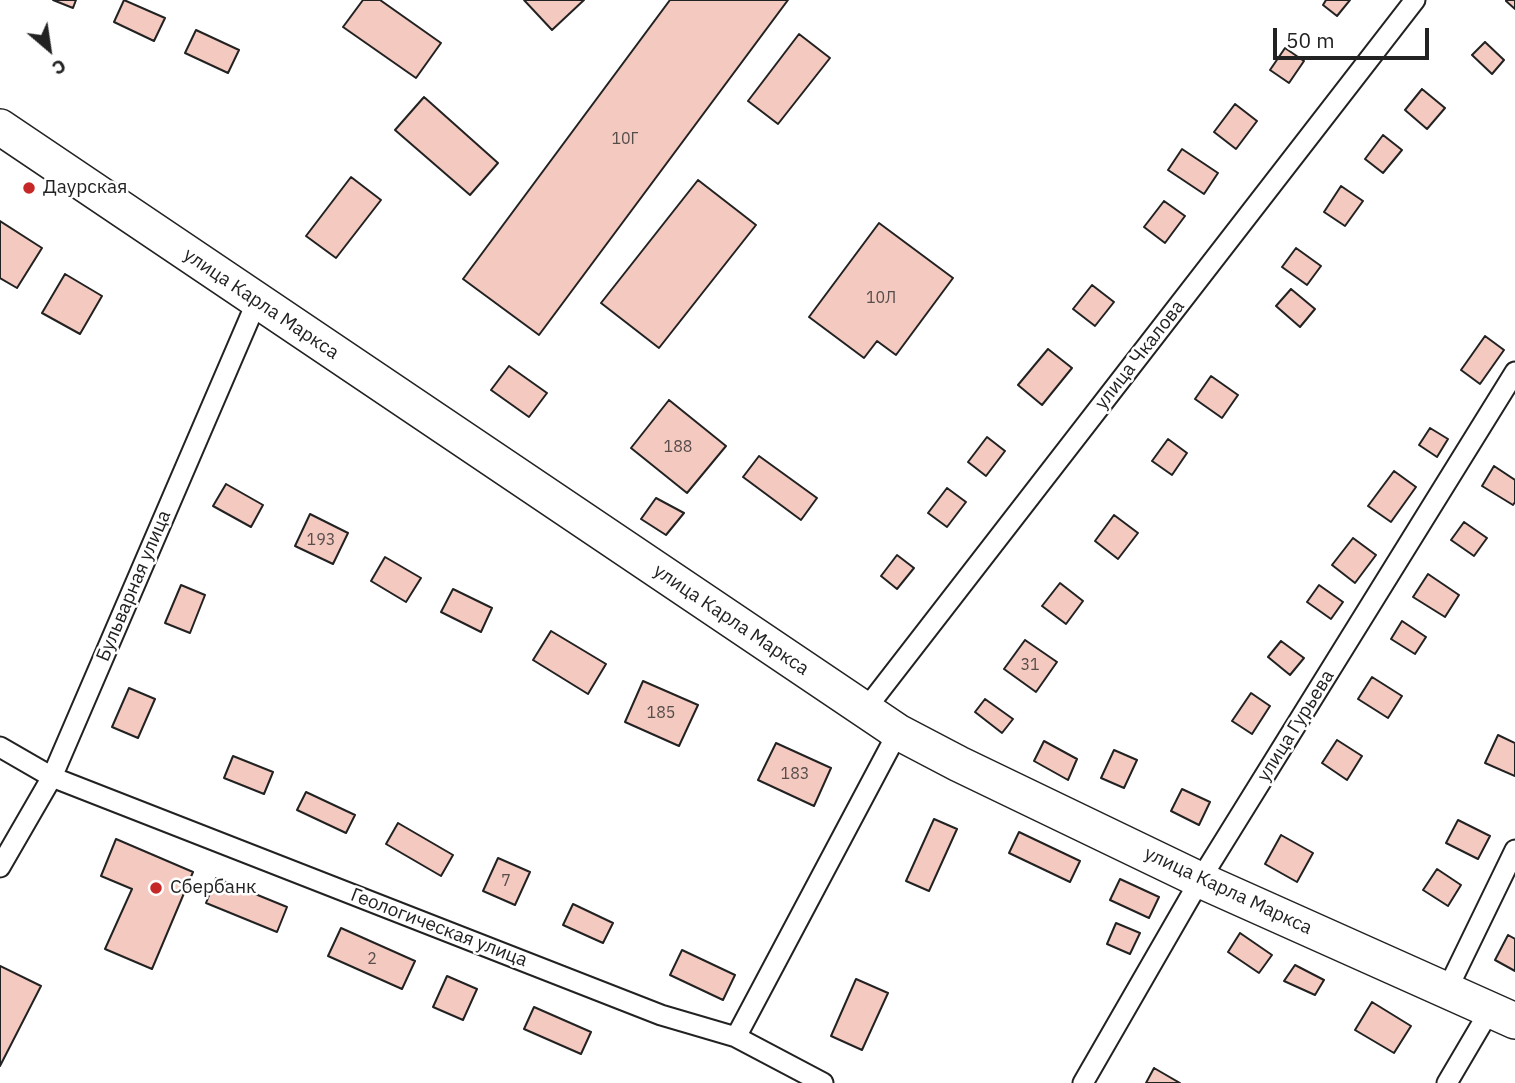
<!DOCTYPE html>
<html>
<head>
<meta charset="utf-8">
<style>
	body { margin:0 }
	#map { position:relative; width:1515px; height:1083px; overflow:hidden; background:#fff; font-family:"IBM Plex Sans",sans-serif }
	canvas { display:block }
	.north { position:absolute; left:14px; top:14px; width:70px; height:70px; -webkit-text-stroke:5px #fff; paint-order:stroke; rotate:151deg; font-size:19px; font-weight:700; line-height:28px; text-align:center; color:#222 }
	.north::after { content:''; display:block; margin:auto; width:24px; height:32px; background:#222; clip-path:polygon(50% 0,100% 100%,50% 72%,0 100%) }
	.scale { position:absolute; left:1273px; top:28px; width:156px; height:32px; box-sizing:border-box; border:4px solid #222; border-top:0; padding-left:9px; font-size:21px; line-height:24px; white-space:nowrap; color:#222; -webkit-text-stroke:5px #fff; paint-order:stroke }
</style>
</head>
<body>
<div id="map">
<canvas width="1515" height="1083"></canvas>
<div class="north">С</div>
<div class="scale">50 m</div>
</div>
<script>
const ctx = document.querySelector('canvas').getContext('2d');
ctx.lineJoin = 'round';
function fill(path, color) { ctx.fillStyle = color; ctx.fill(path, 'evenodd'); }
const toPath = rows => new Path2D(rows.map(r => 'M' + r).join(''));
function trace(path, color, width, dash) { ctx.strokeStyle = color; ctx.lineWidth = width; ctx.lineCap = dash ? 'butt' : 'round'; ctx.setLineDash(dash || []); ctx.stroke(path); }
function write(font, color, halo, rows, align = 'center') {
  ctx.font = font + ' "IBM Plex Sans",sans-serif'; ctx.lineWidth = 5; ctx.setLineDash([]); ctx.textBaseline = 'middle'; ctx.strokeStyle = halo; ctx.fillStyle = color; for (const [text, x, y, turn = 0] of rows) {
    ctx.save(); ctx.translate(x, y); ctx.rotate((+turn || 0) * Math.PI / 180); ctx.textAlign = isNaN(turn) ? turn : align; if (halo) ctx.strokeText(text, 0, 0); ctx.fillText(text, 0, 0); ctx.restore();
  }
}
const building = toPath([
	[53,0,76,0,73,8,53,0],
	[124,0,165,18,154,41,114,22,124,0],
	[363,0,380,0,441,43,416,78,343,27,363,0],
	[524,0,584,0,552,30,524,0],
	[670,0,788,0,539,335,463,279,670,0],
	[1326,0,1350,0,1337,16,1323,5,1326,0],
	[1515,0,1515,9,1506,1,1506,0,1515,0],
	[196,30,239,50,228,73,185,53,196,30],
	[799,34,830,58,778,124,748,101,799,34],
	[1485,42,1504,60,1492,74,1472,55,1485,42],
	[1285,48,1304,61,1289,83,1270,70,1285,48],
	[1422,89,1445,108,1427,129,1405,110,1422,89],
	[424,97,498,163,470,195,395,130,424,97],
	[1235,104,1257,121,1236,149,1214,132,1235,104],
	[1383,135,1402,150,1383,173,1365,159,1383,135],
	[1182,149,1218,173,1204,194,1168,170,1182,149],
	[351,177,381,200,336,258,306,236,351,177],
	[698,180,756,225,659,348,601,303,698,180],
	[1341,186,1363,201,1345,226,1324,212,1341,186],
	[1164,201,1185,216,1165,243,1144,227,1164,201],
	[0,221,42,248,17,288,0,278,0,221],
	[879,223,953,278,896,355,877,341,864,358,809,317,879,223],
	[1296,248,1321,266,1307,285,1282,267,1296,248],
	[65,274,102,296,80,334,42,313,65,274],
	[1092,285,1114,302,1095,326,1073,309,1092,285],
	[1291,289,1315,309,1300,327,1276,306,1291,289],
	[1485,336,1504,350,1480,384,1461,370,1485,336],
	[1048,349,1072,368,1042,405,1018,385,1048,349],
	[509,366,547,393,529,417,491,390,509,366],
	[1211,376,1238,395,1222,418,1195,399,1211,376],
	[669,400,726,446,687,493,631,448,669,400],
	[1430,428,1448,439,1437,457,1419,445,1430,428],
	[987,437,1005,451,986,476,968,462,987,437],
	[1168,439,1187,453,1172,475,1152,461,1168,439],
	[759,456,817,498,801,520,743,477,759,456],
	[1494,466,1515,480,1515,502,1513,505,1482,486,1494,466],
	[1394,471,1416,487,1391,522,1368,506,1394,471],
	[226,484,263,505,251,527,213,506,226,484],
	[947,488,966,502,947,527,928,513,947,488],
	[656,498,684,513,666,535,641,519,656,498],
	[310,514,348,533,333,564,295,546,310,514],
	[1114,515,1138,533,1118,559,1095,541,1114,515],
	[1464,522,1487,538,1474,556,1451,540,1464,522],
	[1353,538,1376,555,1355,583,1332,565,1353,538],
	[897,555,914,568,897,589,881,576,897,555],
	[385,557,421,578,406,602,371,581,385,557],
	[1428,574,1459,595,1445,617,1413,597,1428,574],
	[1060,583,1083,601,1066,624,1042,606,1060,583],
	[181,585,205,595,190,633,165,623,181,585],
	[1319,585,1343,602,1331,619,1307,602,1319,585],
	[453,589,492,608,481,632,441,612,453,589],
	[1402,621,1426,637,1415,654,1391,639,1402,621],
	[551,631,606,664,588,694,533,660,551,631],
	[1025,640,1057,662,1036,692,1004,669,1025,640],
	[1281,641,1304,658,1290,675,1268,657,1281,641],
	[1372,677,1402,696,1388,718,1358,699,1372,677],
	[643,681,698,705,679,746,625,722,643,681],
	[129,688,155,699,138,738,112,727,129,688],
	[1251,693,1270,706,1252,734,1232,721,1251,693],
	[985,699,1013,719,1002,733,975,712,985,699],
	[1498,735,1515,743,1515,776,1485,763,1498,735],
	[1337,740,1362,756,1347,780,1322,763,1337,740],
	[1044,741,1077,759,1068,780,1034,761,1044,741],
	[776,743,831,768,814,806,758,780,776,743],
	[1114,750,1137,760,1124,788,1101,778,1114,750],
	[233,756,273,772,264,794,224,778,233,756],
	[1182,789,1210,802,1199,825,1171,811,1182,789],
	[306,792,355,815,346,833,297,810,306,792],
	[934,819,957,829,929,891,906,881,934,819],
	[1458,820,1490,836,1478,859,1446,843,1458,820],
	[398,823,453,855,441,876,386,844,398,823],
	[1019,832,1080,861,1070,882,1009,853,1019,832],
	[1281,835,1313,853,1297,882,1265,864,1281,835],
	[116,839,193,872,152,969,105,949,132,889,101,876,116,839],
	[498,858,530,872,515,905,483,891,498,858],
	[1437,869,1461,885,1448,906,1423,890,1437,869],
	[216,878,287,907,277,932,206,903,216,878],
	[1120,879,1159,897,1149,918,1110,900,1120,879],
	[573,904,613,923,603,943,563,925,573,904],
	[1116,923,1140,933,1130,954,1107,944,1116,923],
	[341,928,415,961,402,989,328,956,341,928],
	[1240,933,1272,955,1259,973,1228,952,1240,933],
	[1508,935,1515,939,1515,971,1495,960,1508,935],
	[682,950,735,975,723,1000,670,975,682,950],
	[1295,965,1324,980,1315,995,1284,981,1295,965],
	[0,966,41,986,0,1066,0,966],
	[447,976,477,989,463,1020,433,1007,447,976],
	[856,979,888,993,862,1050,831,1036,856,979],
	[1372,1002,1411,1026,1394,1053,1355,1030,1372,1002],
	[534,1007,591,1032,581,1054,524,1029,534,1007],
	[1154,1068,1180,1083,1146,1083,1154,1068]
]);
fill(building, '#f3c9c0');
trace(building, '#222', 2);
const street = toPath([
	[865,710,1415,0],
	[0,747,52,777,661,1015,736,1037,823,1083],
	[0,867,52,777,257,301],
	[1447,990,1515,850],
	[736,1037,898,732],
	[1083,1083,1200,880,1515,372],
	[1447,1083,1490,1010]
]);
const highway = toPath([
	[0,127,898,732,959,764,1200,880,1515,1021]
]);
trace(street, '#222', 23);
trace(highway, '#222', 38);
trace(street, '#fff', 19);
trace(highway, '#fff', 35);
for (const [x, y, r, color] of [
	[29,188,7,"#c62828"],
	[156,888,7,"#c62828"]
]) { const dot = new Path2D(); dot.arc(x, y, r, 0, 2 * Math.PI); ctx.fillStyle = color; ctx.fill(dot); trace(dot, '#fff', 2.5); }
write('16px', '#564c4a', null, [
	["10Г",625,139],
	["10Л",881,298],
	["188",678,447],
	["193",321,540],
	["31",1030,665],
	["185",661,713],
	["183",795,774],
	["7",506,881],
	["2",372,959]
]);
write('19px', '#222', '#fff', [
	["Даурская",43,188],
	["Сбербанк",170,888]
], 'left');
write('19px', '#222', '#fff', [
	["улица Карла Маркса",261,304,34],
	["улица Чкалова",1140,355,-52],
	["Бульварная улица",134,586,-67],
	["улица Карла Маркса",731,620,34],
	["улица Гурьева",1296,726,-58],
	["улица Карла Маркса",1228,891,25],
	["Геологическая улица",439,928,21]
]);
</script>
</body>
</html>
